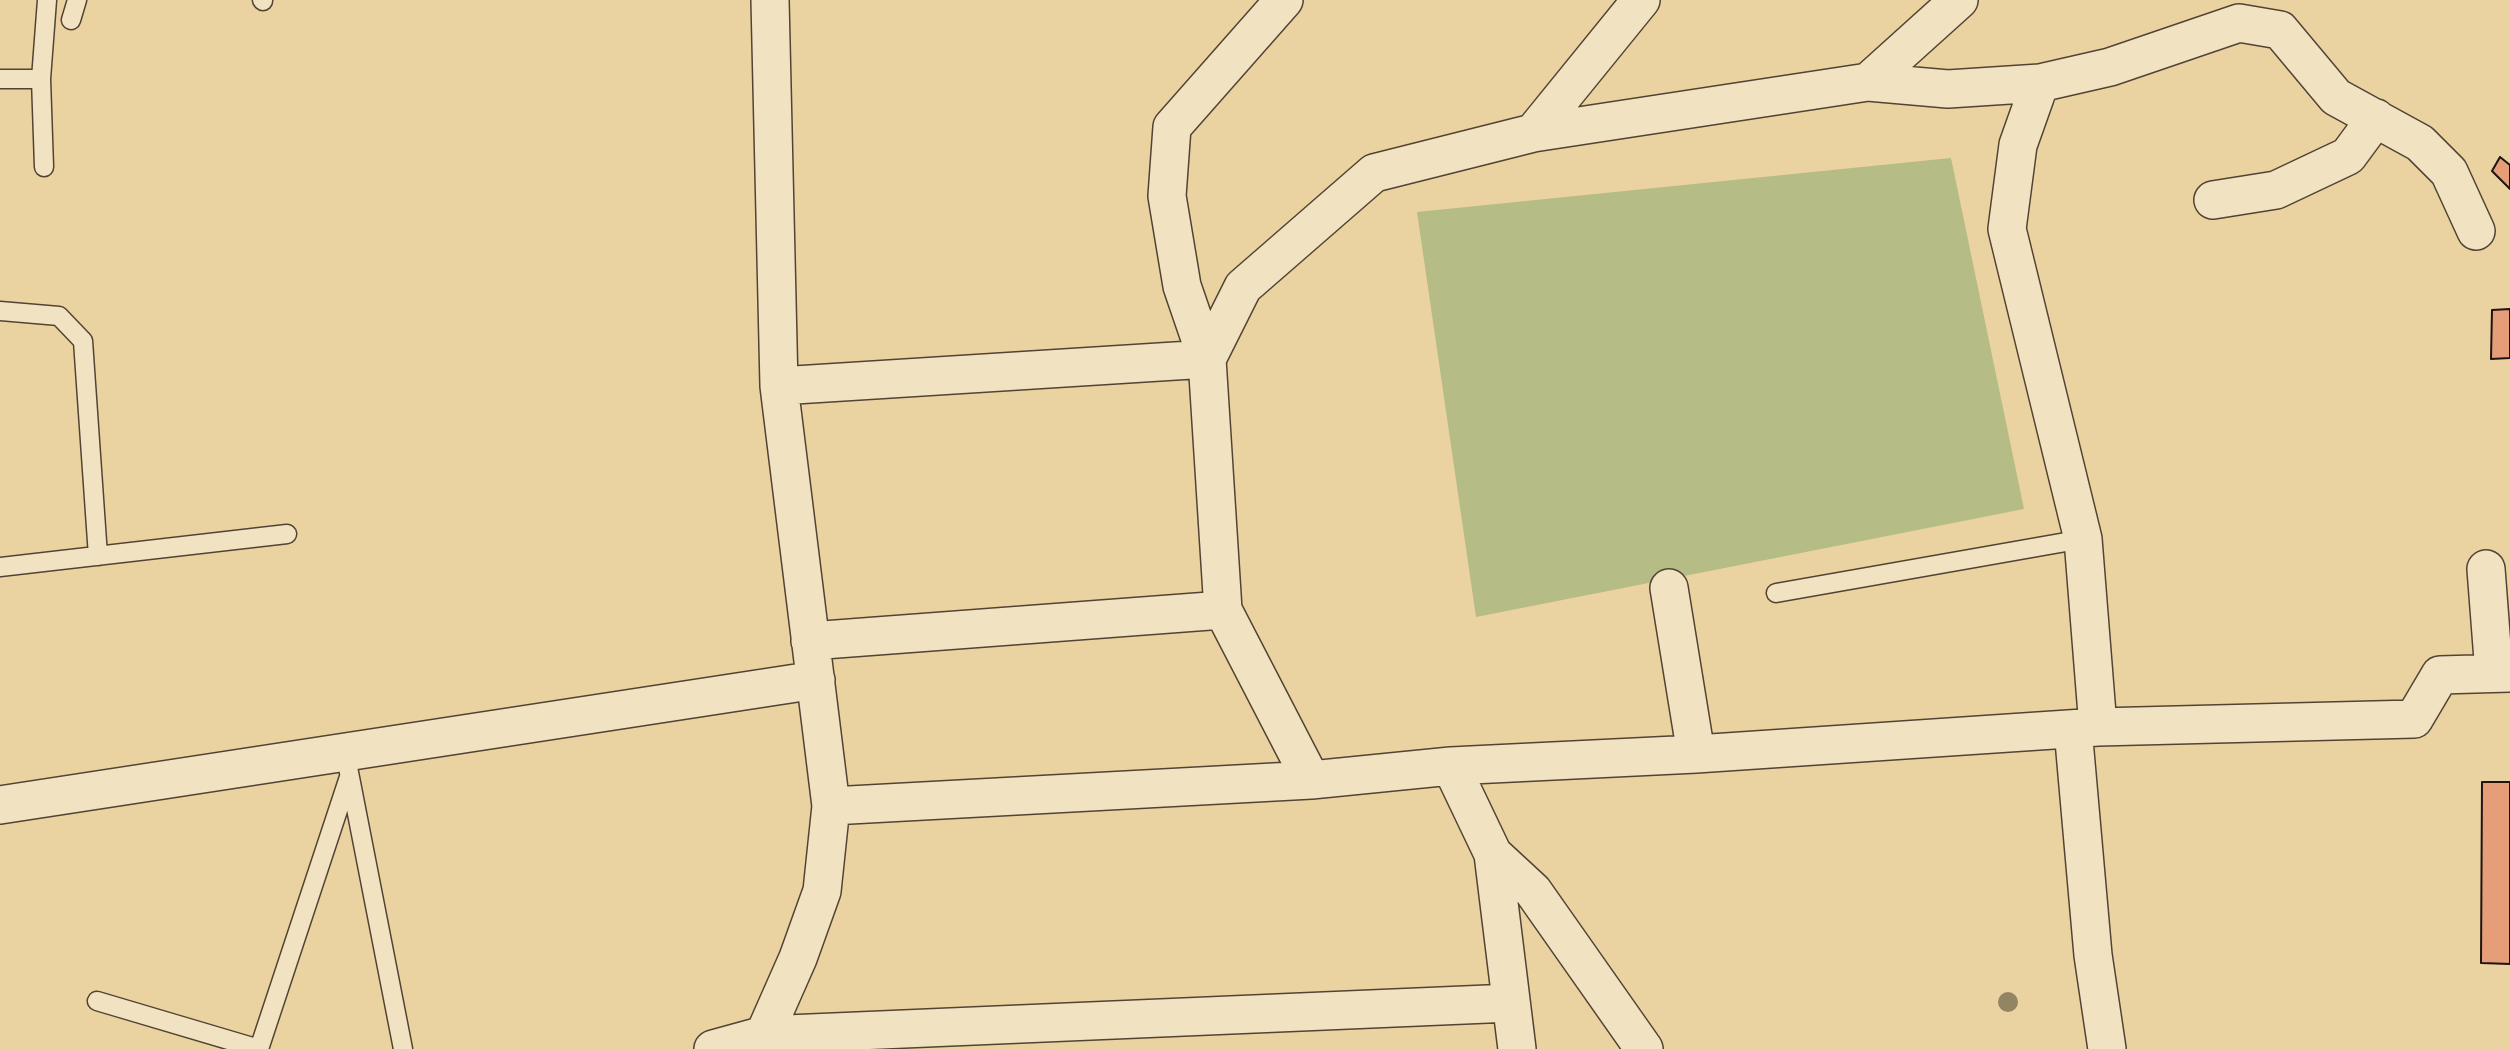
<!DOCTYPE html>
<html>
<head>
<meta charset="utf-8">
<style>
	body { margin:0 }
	canvas { display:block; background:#ead2a1 }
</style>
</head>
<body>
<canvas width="2510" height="1049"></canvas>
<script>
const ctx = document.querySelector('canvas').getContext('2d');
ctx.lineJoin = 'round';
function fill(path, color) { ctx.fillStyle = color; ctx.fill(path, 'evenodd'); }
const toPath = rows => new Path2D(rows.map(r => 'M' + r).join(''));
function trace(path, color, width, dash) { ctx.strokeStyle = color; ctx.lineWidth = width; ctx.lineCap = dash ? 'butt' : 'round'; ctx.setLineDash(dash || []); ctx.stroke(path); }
fill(toPath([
	[1951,158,2024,509,1476,617,1417,212]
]), '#b5bc86');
const building = toPath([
	[2500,157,2510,165,2510,189,2492,171,2500,157],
	[2510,309,2510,358,2491,359,2492,310,2510,309],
	[2482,782,2510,782,2510,964,2481,963,2482,782]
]);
fill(building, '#e69e79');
trace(building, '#1f140f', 2);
const lane = toPath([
	[262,0,263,1],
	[71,20,77,0],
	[0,79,41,79],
	[44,167,41,79,47,0],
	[0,311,59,316,83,341,98,556],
	[0,567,287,534],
	[1776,593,2083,539],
	[345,752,403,1049],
	[97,1001,259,1049],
	[259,1049,349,777]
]);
const street = toPath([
	[1284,0,1172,127,1167,196,1182,286,1207,359,1223,610,1311,780],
	[1868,82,1959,0],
	[2040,83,2018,145,2007,229,2083,539,2098,727],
	[1533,133,1641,0],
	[2213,200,2276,190,2348,156,2376,118],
	[1207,359,1243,287,1374,173,1533,133,1868,82,1948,89,2040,83,2110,67,2239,23,2280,30,2336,97,2420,143,2449,172,2476,231],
	[779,386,1207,359],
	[2486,569,2494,673],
	[1669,588,1696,754],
	[810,641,1223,610],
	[2073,729,2093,955,2107,1049],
	[1451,766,1493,854,1517,1049],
	[0,805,816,680],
	[831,806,1311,780,1451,766,1696,754,2098,727,2414,719,2440,675,2510,673],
	[1493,854,1533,891,1644,1049],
	[764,1035,1511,1003],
	[713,1049,764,1035,798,958,822,891,831,806,779,386,770,0]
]);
trace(lane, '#524434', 21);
trace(street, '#524434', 40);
trace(lane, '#f1e2c2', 18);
trace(street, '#f1e2c2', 37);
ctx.fillStyle = '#938564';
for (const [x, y] of [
	[2008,1002]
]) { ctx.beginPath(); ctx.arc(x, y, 10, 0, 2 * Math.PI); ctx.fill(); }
</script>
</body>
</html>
